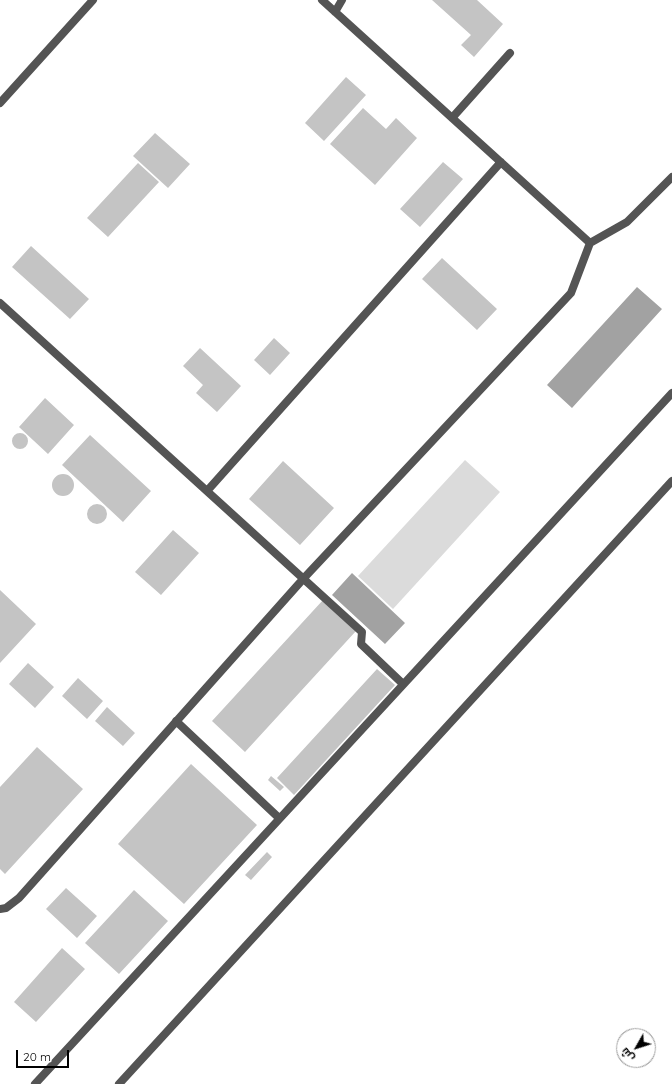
<!DOCTYPE html>
<html>
<head>
<meta charset="utf-8">
<style>
	body { margin:0 }
	#map { position:relative; width:672px; height:1084px; overflow:hidden; background:#fff; font-family:Quicksand,Cairo,sans-serif }
	canvas { display:block }
	.north { position:absolute; left:616px; top:1028px; width:40px; height:40px; box-sizing:border-box; background:#fff; border:1px solid #999; border-radius:50%; rotate:231deg; font-size:11px; font-weight:700; line-height:16px; text-align:center; color:#000 }
	.north::after { content:''; display:block; margin:auto; width:14px; height:18px; background:#000; clip-path:polygon(50% 0,100% 100%,50% 72%,0 100%) }
	.scale { position:absolute; left:16px; top:1050px; width:53px; height:18px; box-sizing:border-box; border:2px solid #000; border-top:0; padding-left:5px; font-size:12px; line-height:14px; white-space:nowrap; color:#000; -webkit-text-stroke:3px #fff; paint-order:stroke }
</style>
</head>
<body>
<div id="map">
<canvas width="672" height="1084"></canvas>
<div class="north">ش</div>
<div class="scale">20 m</div>
</div>
<script>
const ctx = document.querySelector('canvas').getContext('2d');
ctx.lineJoin = 'round';
function fill(path, color) { ctx.fillStyle = color; ctx.fill(path, 'evenodd'); }
const toPath = rows => new Path2D(rows.map(r => 'M' + r).join(''));
function trace(path, color, width, dash) { ctx.strokeStyle = color; ctx.lineWidth = width; ctx.lineCap = dash ? 'butt' : 'round'; ctx.setLineDash(dash || []); ctx.stroke(path); }
fill(toPath([
	[465,460,500,492,393,609,358,576]
]), '#dbdbdb');
fill(toPath([
	[637,287,662,309,572,408,547,385],
	[352,573,405,623,385,644,332,595]
]), '#a2a2a2');
fill(toPath([
	[432,0,477,0,503,24,474,57,461,45,471,35],
	[346,77,366,95,324,141,305,123],
	[363,108,386,129,396,118,417,138,375,185,330,144],
	[155,133,190,164,168,188,133,156],
	[443,162,463,179,420,227,400,209],
	[138,163,159,182,108,237,87,218],
	[31,246,89,299,70,319,12,267],
	[442,258,497,309,477,330,422,279],
	[274,338,290,353,270,375,254,360],
	[200,348,241,386,217,412,196,393,203,385,183,366],
	[45,398,74,425,48,454,19,427],
	'12 441a8 8 0 1 1 16 0a8 8 0 1 1-16 0Z',
	[90,435,151,491,123,522,62,465],
	[283,461,334,508,300,545,249,499],
	'52 485a11 11 0 1 1 22 0a11 11 0 1 1-22 0Z',
	'87 514a10 10 0 1 1 20 0a10 10 0 1 1-20 0Z',
	[173,530,199,553,161,595,135,572],
	[0,590,36,624,0,663],
	[323,600,356,631,245,752,212,721],
	[28,663,54,687,35,708,9,684],
	[377,669,395,685,294,795,277,778],
	[78,678,103,701,87,719,62,696],
	[107,707,135,733,123,746,95,721],
	[37,747,83,789,5,874,0,869,0,787],
	[191,764,257,825,184,904,118,844],
	[271,776,284,787,280,791,268,780],
	[267,852,272,857,251,880,245,875],
	[66,888,97,916,77,938,46,909],
	[134,890,168,921,119,974,85,943],
	[62,948,85,969,36,1022,14,1002]
]), '#c4c4c4');
trace(toPath([
	[322,0,590,243,627,222,672,177],
	[335,12,342,0],
	[0,103,93,0],
	[452,118,510,53],
	[0,303,362,632,361,644,403,684],
	[207,491,501,162],
	[176,721,279,818],
	[0,909,6,908,19,898,304,578,571,293,590,243],
	[35,1084,672,393]
]), '#545454', 8);
trace(toPath([
	[119,1084,672,481]
]), '#545454', 8);
</script>
</body>
</html>
